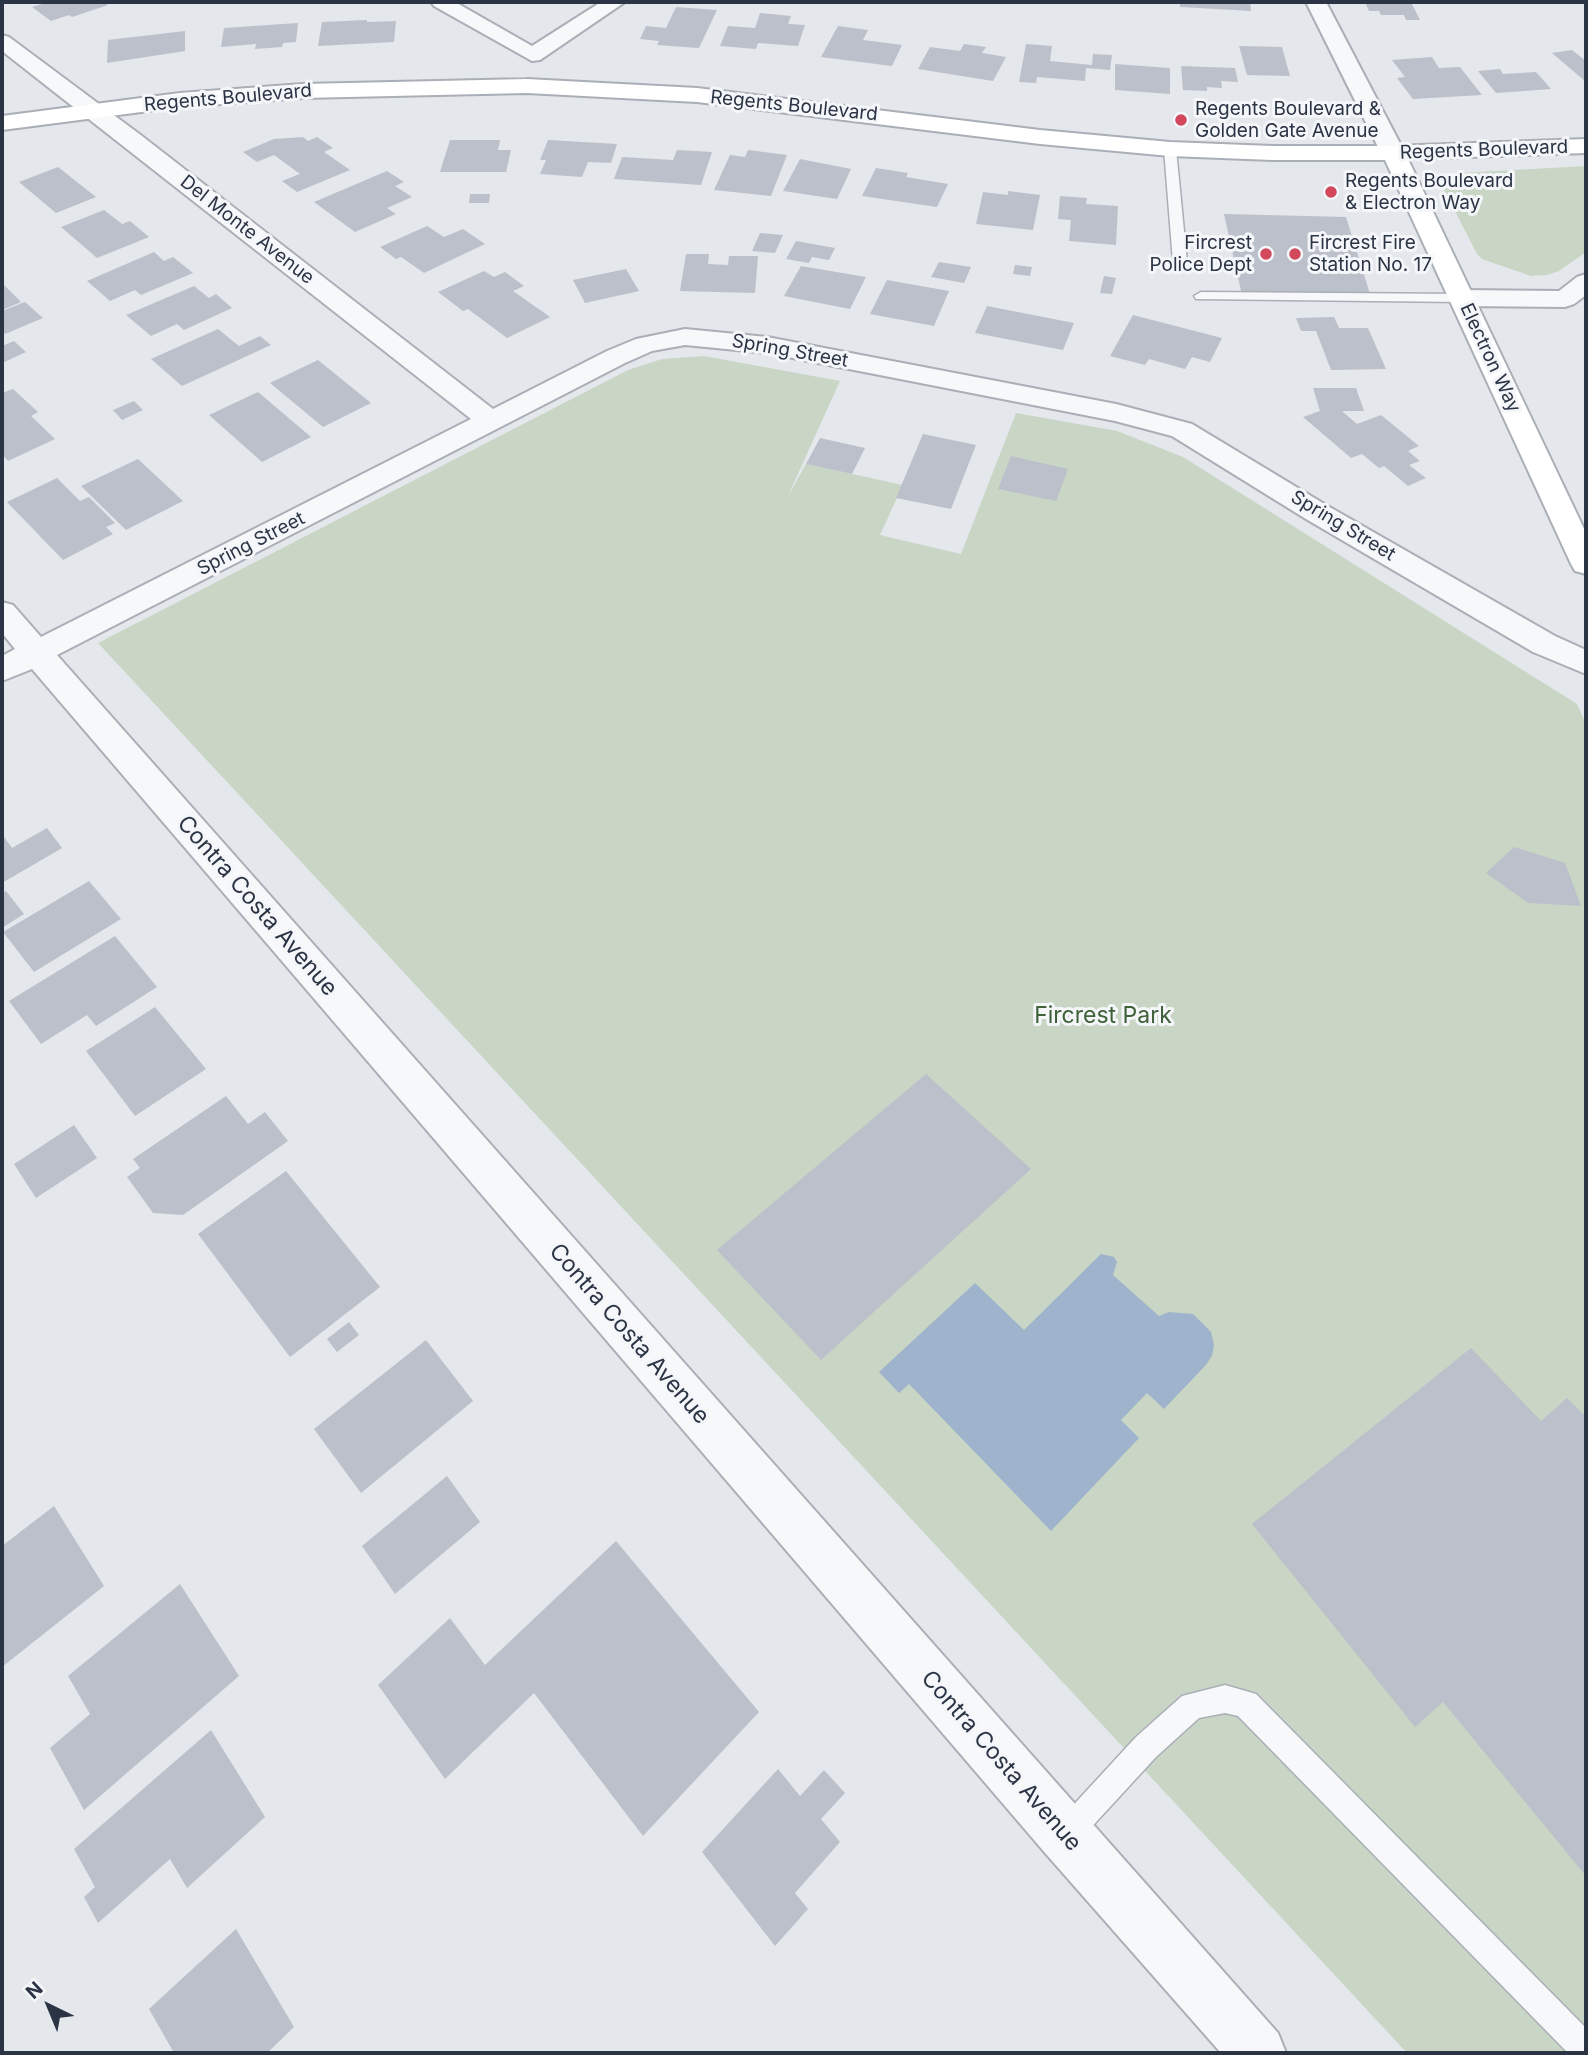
<!DOCTYPE html>
<html>
<head>
<meta charset="utf-8">
<style>
	body { margin:0 }
	#map { position:relative; width:1588px; height:2055px; overflow:hidden; background:#e4e7ec; font-family:Inter,sans-serif }
	canvas { display:block }
	.frame { position:absolute; inset:0; border:4px solid #2b3445; pointer-events:none }
	.north { position:absolute; left:14px; top:1971px; width:70px; height:70px; -webkit-text-stroke:5px #f4f6f9; paint-order:stroke; rotate:317deg; font-size:19px; font-weight:700; line-height:28px; text-align:center; color:#2b3445 }
	.north::after { content:''; display:block; margin:auto; width:24px; height:32px; background:#2b3445; clip-path:polygon(50% 0,100% 100%,50% 72%,0 100%) }
</style>
</head>
<body>
<div id="map">
<canvas width="1588" height="2055"></canvas>
<div class="frame"></div>
<div class="north">N</div>
</div>
<script>
const ctx = document.querySelector('canvas').getContext('2d');
ctx.lineJoin = 'round';
function fill(path, color) { ctx.fillStyle = color; ctx.fill(path, 'evenodd'); }
const toPath = rows => new Path2D(rows.map(r => 'M' + r).join(''));
function trace(path, color, width, dash) { ctx.strokeStyle = color; ctx.lineWidth = width; ctx.lineCap = dash ? 'butt' : 'round'; ctx.setLineDash(dash || []); ctx.stroke(path); }
function write(font, color, halo, rows, align = 'center') {
  ctx.font = font + ' Inter,sans-serif'; ctx.lineWidth = 6; ctx.setLineDash([]); ctx.textBaseline = 'middle'; ctx.strokeStyle = halo; ctx.fillStyle = color; for (const [text, x, y, turn = 0] of rows) {
    ctx.save(); ctx.translate(x, y); ctx.rotate((+turn || 0) * Math.PI / 180); ctx.textAlign = isNaN(turn) ? turn : align; if (halo) ctx.strokeText(text, 0, 0); ctx.fillText(text, 0, 0); ctx.restore();
  }
}
fill(toPath([
	[1586,166,1586,252,1559,271,1547,275,1531,276,1482,259,1477,254,1441,184,1449,175,1460,173],
	[704,356,840,381,787,498,806,464,903,485,880,535,961,554,1016,413,1117,431,1183,457,1577,704,1586,724,1586,2053,1407,2053,98,643,628,370,662,359]
]), '#c9d6c5');
fill(toPath([
	[1101,1254,1114,1257,1117,1262,1113,1275,1159,1316,1169,1312,1193,1314,1211,1332,1214,1345,1212,1356,1205,1366,1164,1409,1147,1393,1121,1420,1139,1438,1051,1531,909,1384,899,1393,879,1372,975,1283,1024,1330]
]), '#9fb4cc');
fill(toPath([
	[49,2,103,2,108,5,72,17,69,15,51,21,32,7],
	[1180,2,1250,2,1251,11,1180,7],
	[1365,2,1411,2,1420,20,1406,20,1404,15,1381,15,1379,11,1369,11],
	[676,7,717,10,699,48,657,45,659,41,640,39,646,26,666,28],
	[760,13,791,16,788,24,805,25,798,46,758,43,756,49,720,46,728,26,755,28],
	[367,20,367,22,396,21,394,42,318,46,322,22],
	[298,23,296,42,283,43,282,47,255,49,256,44,221,47,224,28],
	[838,26,868,30,863,40,902,45,892,66,821,57],
	[185,31,185,51,107,63,108,40],
	[964,44,986,47,982,53,1006,57,993,81,918,69,930,47,960,51],
	[1026,44,1052,46,1050,61,1092,65,1093,54,1112,55,1110,70,1086,68,1085,81,1037,77,1036,83,1019,82],
	[1239,46,1282,47,1290,76,1247,75],
	[1572,50,1586,61,1586,82,1552,53],
	[1432,57,1439,68,1460,67,1482,95,1413,99,1397,78,1405,77,1392,60],
	[1115,64,1170,68,1170,94,1115,90],
	[1181,66,1235,68,1238,82,1221,81,1222,88,1207,87,1207,91,1183,90],
	[1500,69,1503,74,1536,72,1551,89,1496,93,1478,71],
	[303,137,308,141,317,137,333,148,324,152,350,170,297,192,282,181,300,174,274,155,257,162,243,152,274,139],
	[450,140,500,140,498,150,511,150,506,172,440,172],
	[548,140,617,144,611,163,588,162,582,177,540,174,546,160,540,160],
	[677,150,712,152,701,185,614,179,622,157,673,160],
	[748,150,787,155,771,196,714,190,730,155,745,157],
	[800,159,851,169,837,199,783,191],
	[58,167,96,197,56,213,19,182],
	[876,168,908,173,906,177,948,184,937,207,862,196],
	[387,171,404,182,395,186,412,197,387,208,396,214,355,232,314,202],
	[1008,191,1040,195,1033,230,976,224,983,192,1008,195],
	[470,194,490,194,489,203,469,203],
	[1060,196,1087,198,1086,204,1118,206,1116,245,1069,241,1071,220,1058,219],
	[104,210,122,224,130,221,149,237,97,258,61,227],
	[1224,214,1346,217,1370,294,1241,291],
	[427,226,444,237,463,229,485,244,424,273,401,257,396,259,380,247],
	[760,233,783,235,775,253,752,251],
	[796,241,835,248,829,260,812,257,809,263,786,259],
	[154,252,164,261,173,257,193,273,141,295,135,290,110,301,87,281],
	[686,254,709,254,708,264,728,265,729,256,758,256,755,293,680,291],
	[939,262,971,267,964,283,931,277],
	[1015,265,1032,267,1030,276,1013,274],
	[801,266,866,277,850,309,784,296],
	[626,269,639,291,585,303,573,280],
	[484,271,494,277,505,272,524,286,513,291,550,317,507,338,468,309,463,311,438,292],
	[1104,276,1116,278,1112,294,1100,293],
	[887,280,949,291,934,326,870,314],
	[2,283,21,302,2,310],
	[194,286,209,298,216,294,232,308,184,330,177,324,151,336,126,315],
	[25,302,43,318,5,334,2,331,2,311],
	[987,306,1074,323,1063,350,975,333],
	[1133,315,1222,338,1210,362,1192,357,1185,369,1149,359,1145,365,1110,356],
	[1334,317,1339,328,1368,328,1386,369,1331,370,1316,331,1301,331,1296,318],
	[218,329,239,346,260,336,271,345,182,386,151,359],
	[14,341,26,352,2,363,2,346],
	[318,360,371,403,323,427,270,383],
	[1313,388,1356,388,1364,411,1342,411,1357,424,1381,415,1419,446,1408,451,1420,461,1409,465,1426,478,1408,486,1384,466,1379,468,1362,454,1351,458,1303,417,1320,411],
	[13,389,38,412,31,416,55,439,8,461,2,454,2,393],
	[258,392,311,437,262,462,209,415],
	[134,401,143,410,122,420,113,410],
	[923,434,976,445,951,509,896,498],
	[820,438,865,448,852,474,806,464],
	[1011,456,1068,469,1056,501,998,489],
	[138,459,183,501,126,530,81,486],
	[57,478,80,501,89,497,115,523,106,527,113,534,63,560,7,502],
	[47,828,62,848,2,883,2,834,12,848],
	[1514,847,1565,863,1581,906,1528,903,1486,873],
	[89,881,121,919,34,972,3,932],
	[6,891,24,914,2,928,2,893],
	[115,936,157,987,96,1026,87,1015,41,1044,9,1001],
	[155,1007,206,1069,135,1116,86,1051],
	[926,1074,1031,1169,821,1360,717,1250],
	[226,1096,248,1124,265,1112,288,1141,183,1215,153,1213,127,1177,140,1168,133,1159],
	[74,1125,97,1158,36,1198,14,1164],
	[286,1171,380,1287,290,1357,198,1234],
	[349,1322,359,1335,337,1352,327,1339],
	[426,1340,473,1401,361,1493,314,1429],
	[1471,1348,1541,1421,1567,1398,1586,1417,1586,1876,1443,1702,1415,1727,1252,1524],
	[447,1476,480,1522,395,1594,362,1546],
	[54,1506,104,1586,2,1667,2,1546],
	[616,1541,759,1712,643,1836,534,1693,445,1779,378,1685,450,1618,485,1665],
	[180,1584,239,1676,84,1810,50,1748,90,1714,68,1676],
	[211,1730,265,1817,187,1888,170,1859,98,1923,84,1897,95,1887,74,1849],
	[778,1769,800,1796,824,1770,845,1793,821,1819,840,1842,795,1893,808,1909,775,1946,702,1852],
	[236,1929,294,2027,267,2053,174,2053,149,2009]
]), '#bbc0ca');
const lane = toPath([
	[1170,145,1176,149,1187,262,1180,266,1173,262,1164,149,1170,145],
	[1201,292,1462,294,1469,298,1462,302,1196,299,1194,296,1201,292],
	[1225,1685,1256,1694,1586,2028,1586,2053,1568,2053,1238,1716,1225,1713,1199,1718,1156,1757,1075,1845,1065,1849,1055,1845,1051,1835,1055,1825,1136,1737,1182,1696,1225,1685]
]);
const street = toPath([
	[431,2,455,2,532,46,601,2,625,2,540,60,532,61,434,6,431,2],
	[1306,2,1326,2,1405,153,1401,158,1385,158,1381,153,1306,2],
	[2,35,9,37,142,136,493,409,607,351,636,339,685,329,767,337,1116,404,1192,424,1326,505,1555,636,1586,650,1586,674,1533,652,1306,519,1172,436,1115,421,767,353,685,345,652,351,625,363,57,655,1278,2033,1286,2053,1221,2053,1046,1854,32,669,2,681,2,656,15,649,2,633,2,602,13,605,41,637,471,419,2,51,2,35],
	[1586,274,1586,295,1574,304,1565,307,1462,306,1453,303,1449,298,1453,293,1462,290,1559,291,1577,277,1586,274]
]);
const secondary = toPath([
	[527,79,697,88,1040,130,1170,142,1272,146,1393,146,1586,139,1586,153,1408,159,1586,533,1586,574,1575,571,1571,564,1385,160,1272,160,1170,156,1040,144,697,102,527,93,303,98,180,107,2,130,2,116,180,93,303,84,527,79]
]);
trace(lane, '#a9aeb7', 3);
trace(street, '#a9aeb7', 4);
trace(secondary, '#a9aeb7', 4);
fill(lane, '#f7f8fa');
fill(street, '#f7f8fa');
fill(secondary, '#fff');
for (const [x, y, r, color] of [
	[1181,120,7,"#d1495b"],
	[1331,192,7,"#d1495b"],
	[1266,254,7,"#d1495b"],
	[1295,254,7,"#d1495b"]
]) { const dot = new Path2D(); dot.arc(x, y, r, 0, 2 * Math.PI); ctx.fillStyle = color; ctx.fill(dot); trace(dot, '#f4f6f9', 2.5); }
write('19px', '#2b3445', '#f4f6f9', [
	["Regents Boulevard",228,98,-5],
	["Regents Boulevard",794,106,6],
	["Regents Boulevard",1484,150,-2],
	["Del Monte Avenue",247,230,38],
	["Spring Street",790,351,10],
	["Electron Way",1490,358,65],
	["Spring Street",1343,526,31],
	["Spring Street",251,544,-27]
]);
write('19px', '#2b3445', '#f4f6f9', [
	["Regents Boulevard &",1195,109],
	["Golden Gate Avenue",1195,131],
	["Regents Boulevard",1345,181],
	["& Electron Way",1345,203],
	["Fircrest",1252,243,"right"],
	["Police Dept",1252,265,"right"],
	["Fircrest Fire",1309,243],
	["Station No. 17",1309,265]
], 'left');
write('23px', '#2b3445', '#f4f6f9', [
	["Contra Costa Avenue",257,906,49],
	["Contra Costa Avenue",629,1334,49],
	["Contra Costa Avenue",1001,1761,49]
]);
write('23px', '#3f6138', '#f4f6f9', [
	["Fircrest Park",1103,1016]
]);
</script>
</body>
</html>
